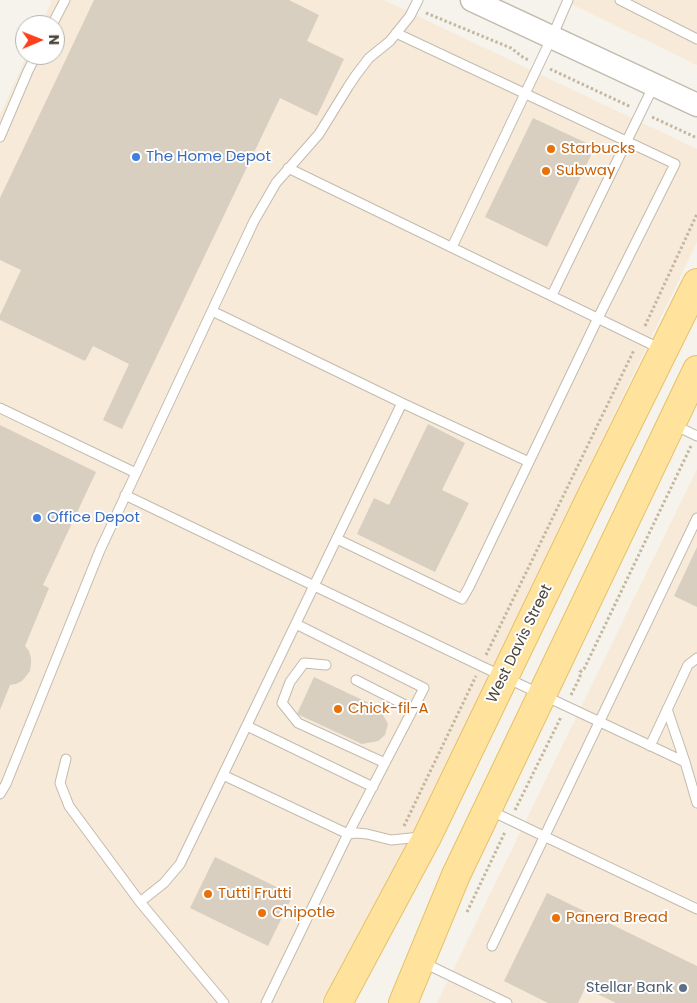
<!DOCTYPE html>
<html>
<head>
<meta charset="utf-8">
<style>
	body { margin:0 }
	#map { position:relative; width:697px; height:1003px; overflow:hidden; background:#f6f3ec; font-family:Poppins,sans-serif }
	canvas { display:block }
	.north { position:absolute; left:15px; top:15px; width:50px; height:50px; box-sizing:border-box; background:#fff; border:1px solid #b7b4b0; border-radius:50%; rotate:89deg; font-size:14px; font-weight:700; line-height:20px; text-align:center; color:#4b4439 }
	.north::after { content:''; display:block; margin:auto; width:18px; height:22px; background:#fc3f1d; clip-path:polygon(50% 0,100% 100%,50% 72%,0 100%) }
</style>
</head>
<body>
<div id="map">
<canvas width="697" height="1003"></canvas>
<div class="north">N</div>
</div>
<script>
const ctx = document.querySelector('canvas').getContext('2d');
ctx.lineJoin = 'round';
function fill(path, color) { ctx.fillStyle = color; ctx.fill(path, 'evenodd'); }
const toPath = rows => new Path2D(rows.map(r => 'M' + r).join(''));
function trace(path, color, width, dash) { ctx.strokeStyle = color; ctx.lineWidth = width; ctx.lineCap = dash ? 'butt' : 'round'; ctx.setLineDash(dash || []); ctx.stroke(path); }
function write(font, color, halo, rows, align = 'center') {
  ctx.font = font + ' Poppins,sans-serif'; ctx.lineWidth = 4; ctx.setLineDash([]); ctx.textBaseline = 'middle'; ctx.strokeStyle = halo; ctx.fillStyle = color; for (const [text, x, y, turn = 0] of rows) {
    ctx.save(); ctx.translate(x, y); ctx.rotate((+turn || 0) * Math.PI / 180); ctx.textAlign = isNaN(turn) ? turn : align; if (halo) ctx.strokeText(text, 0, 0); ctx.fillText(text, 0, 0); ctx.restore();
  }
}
fill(toPath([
	[52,0,384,0,697,149,697,242,389,884,321,1003,0,1003,0,115,27,55,55,55,55,25,41,25],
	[563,0,697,0,697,65],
	[697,469,697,1003,437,1003]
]), '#f7ead8');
fill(toPath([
	[94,0,289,0,319,15,307,41,344,59,317,116,280,98,122,429,103,420,129,364,93,346,85,361,0,320,0,315,21,270,0,260,0,198],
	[533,118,595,147,547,247,485,217],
	[428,424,465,443,442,490,469,503,435,572,357,534,374,498,389,505],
	[0,425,96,472,43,585,49,588,25,646,29,651,31,658,31,664,30,671,22,681,16,684,10,685,0,710],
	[697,547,697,607,674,596],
	[314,677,373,705,382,713,388,724,385,735,378,741,362,744,297,714],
	[215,857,293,895,268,946,190,908],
	[547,893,697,966,697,1003,616,1003,585,988,578,1003,548,1003,504,981]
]), '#d8cfc1');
const service = toPath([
	[620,0,697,39],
	[52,25,65,0],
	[0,137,28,71,36,55],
	[288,168,661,349],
	[452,247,552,37,568,0],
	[552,295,654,85],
	[212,311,402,403,180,864,164,883,140,902,224,1003],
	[402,403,529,462],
	[0,408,136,473],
	[674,425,697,436],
	[125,495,481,666,685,762,697,803],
	[337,539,462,599,469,587,598,318,675,164,396,33],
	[296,624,424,688,348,834],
	[326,665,304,663,290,682,282,703,298,723,385,763],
	[356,680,413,709],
	[667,709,685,762],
	[247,726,373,787],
	[650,746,688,665,697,658],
	[66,759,60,783,69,806,140,902],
	[223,775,348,834,266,1003],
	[0,794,6,784,100,550,254,221,276,183,319,134,348,87,356,75,369,58,390,41,410,16,418,0],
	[489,810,697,909],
	[348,834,357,833,367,834,391,840,421,837],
	[492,946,697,518],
	[422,962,507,1003]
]);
const tertiary = toPath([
	[472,0,697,105]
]);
const primary = toPath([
	[338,1003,427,837,590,499,697,283],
	[403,1003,456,875,697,370]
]);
trace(service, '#c2bbae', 11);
trace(tertiary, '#c2bbae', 25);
trace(primary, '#e6c16a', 30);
trace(toPath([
	[426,13,511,48,524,58,529,60],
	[550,69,631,107],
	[652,117,697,138],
	[645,326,697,214],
	[486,655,634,350],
	[571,695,580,677,580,672,584,669,691,446],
	[515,810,561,717],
	[404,826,476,676],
	[467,912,505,832]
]), '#c4b79f', 3, [2.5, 2.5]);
trace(service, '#fff', 9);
trace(tertiary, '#fff', 22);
trace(primary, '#ffe39c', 28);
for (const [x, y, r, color] of [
	[551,149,5,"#e8710a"],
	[136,157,5,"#3f7fe0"],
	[546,171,5,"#e8710a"],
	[37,518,5,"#3f7fe0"],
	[338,709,5,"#e8710a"],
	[208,894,5,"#e8710a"],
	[262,913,5,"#e8710a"],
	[556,918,5,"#e8710a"],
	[683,988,5,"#5c6f8a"]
]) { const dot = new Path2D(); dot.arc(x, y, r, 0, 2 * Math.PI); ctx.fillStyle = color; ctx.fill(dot); trace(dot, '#fff', 2); }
write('15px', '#c56008', '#fff', [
	["Starbucks",561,149],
	["Subway",556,171],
	["Chick-fil-A",348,709],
	["Tutti Frutti",218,894],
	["Chipotle",272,913],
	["Panera Bread",566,918]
], 'left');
write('15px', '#366cbe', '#fff', [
	["The Home Depot",146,157],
	["Office Depot",47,518]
], 'left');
write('15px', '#4b4439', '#fff', [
	["West Davis Street",520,644,-64]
]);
write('15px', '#4e5e75', '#fff', [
	["Stellar Bank",673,988]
], 'right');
</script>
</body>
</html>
